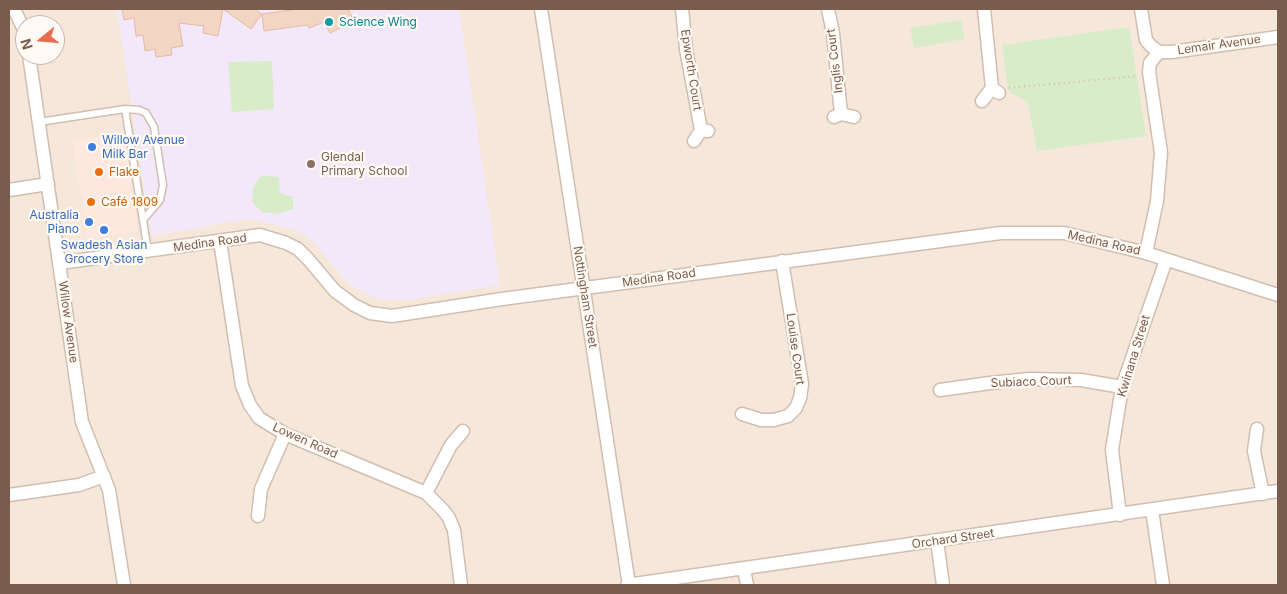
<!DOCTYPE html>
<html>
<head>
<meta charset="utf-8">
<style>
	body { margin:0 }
	#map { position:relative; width:1287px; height:594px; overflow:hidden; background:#fdf6ec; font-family:Inter,sans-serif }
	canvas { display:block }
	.frame { position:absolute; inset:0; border:10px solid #7a5c4d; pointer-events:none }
	.north { position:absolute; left:15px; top:15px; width:50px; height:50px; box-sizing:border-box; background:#fffaf3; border:1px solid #cabbb1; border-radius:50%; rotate:253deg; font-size:14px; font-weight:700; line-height:20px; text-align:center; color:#7a5c4d }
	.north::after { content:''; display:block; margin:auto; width:18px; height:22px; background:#e76f51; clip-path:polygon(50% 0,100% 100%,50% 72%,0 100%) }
</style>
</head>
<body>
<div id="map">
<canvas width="1287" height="594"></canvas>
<div class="frame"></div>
<div class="north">N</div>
</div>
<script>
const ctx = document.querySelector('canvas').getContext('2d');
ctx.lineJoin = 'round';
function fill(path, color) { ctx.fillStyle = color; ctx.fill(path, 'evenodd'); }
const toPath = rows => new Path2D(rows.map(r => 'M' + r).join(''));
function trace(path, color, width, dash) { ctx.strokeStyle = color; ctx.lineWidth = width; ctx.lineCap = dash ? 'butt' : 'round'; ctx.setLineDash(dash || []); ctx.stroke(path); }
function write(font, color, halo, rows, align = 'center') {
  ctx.font = font + ' Inter,sans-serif'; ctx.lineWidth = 4.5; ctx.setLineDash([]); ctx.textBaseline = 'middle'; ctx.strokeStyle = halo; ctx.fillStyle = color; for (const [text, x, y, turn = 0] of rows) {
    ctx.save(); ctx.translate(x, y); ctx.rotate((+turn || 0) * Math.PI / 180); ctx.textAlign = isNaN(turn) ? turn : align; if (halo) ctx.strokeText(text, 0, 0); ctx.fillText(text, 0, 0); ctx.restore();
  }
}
fill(toPath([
	[9,9,1278,9,1278,585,9,585],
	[25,25,55,25,55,55,25,55]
]), '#f5e8da');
fill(toPath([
	[124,132,138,231,87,239,72,140]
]), '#fde8e0');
fill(toPath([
	[117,9,459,9,500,285,408,300,382,299,371,296,351,285,342,276,317,246,308,237,289,228,248,219,151,236]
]), '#f3e8fa');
fill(toPath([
	[961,20,965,39,914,48,910,28],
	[1129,27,1146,136,1037,151,1028,103,1008,90,1002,45],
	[272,61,274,109,232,112,228,62],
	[262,175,279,177,280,193,293,197,293,209,276,214,262,212,252,202,253,187]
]), '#d8ecc9');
const building = toPath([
	[122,9,223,9,218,36,203,33,204,26,179,23,183,46,171,48,172,55,156,57,155,49,145,51,143,35,136,36,134,18,124,20,122,9],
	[223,9,254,9,262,14,251,29,223,9],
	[298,9,348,9,354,21,330,33,324,22,309,28,307,25,264,31,262,14,298,9]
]);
fill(building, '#f3d5c3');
trace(building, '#e6bba3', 1);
const service = toPath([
	[125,109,139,110,146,113,154,127,163,185,160,200,143,220],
	[39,122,125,109,148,251]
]);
const minor = toPath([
	[14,9,25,32],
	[541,9,629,585],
	[682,9,686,49,701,130],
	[828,9,833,33,841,114],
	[984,9,992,88],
	[1141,9,1146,40,1151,46,1159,52],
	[1159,52,1172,52,1278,37],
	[29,55,82,422,109,490,124,585],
	[982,101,992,88,999,93],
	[834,117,841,114,854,117],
	[694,141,701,130,708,131],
	[9,190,48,184],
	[220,241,242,386,250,405,259,418,285,434,426,493,443,510,449,518,454,530,461,585],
	[1146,253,1157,201,1161,153,1149,72,1150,63,1159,52],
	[60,263,260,235,286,243,298,249,308,259,335,291,354,305,370,313,392,316,502,299,1001,233,1064,233,1146,253,1278,295],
	[940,390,990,383,1029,379,1081,380,1122,387],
	[742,414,761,420,774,420,788,416,796,408,800,398,802,384,782,261],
	[1257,429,1254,451,1263,494],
	[426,493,451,445,463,431],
	[9,495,79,485,104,476],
	[1152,510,1163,585],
	[1120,515,1112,450,1122,387,1166,260],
	[258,516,261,489,285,434],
	[937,541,943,585],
	[744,569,747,585],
	[627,585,1278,491]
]);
trace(service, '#d1beb0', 9);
trace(minor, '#d1beb0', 15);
trace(toPath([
	[1009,88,1138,76]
]), '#d9b8a5', 2, [1, 4]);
trace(service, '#fff', 6);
trace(minor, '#fff', 12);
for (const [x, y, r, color] of [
	[329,22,5,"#0f9aa8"],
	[92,147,5,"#3f7fe0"],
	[311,164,5,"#8d6e63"],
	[99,172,5,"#e8710a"],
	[91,202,5,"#e8710a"],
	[89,222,5,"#3f7fe0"],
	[104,230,5,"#3f7fe0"]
]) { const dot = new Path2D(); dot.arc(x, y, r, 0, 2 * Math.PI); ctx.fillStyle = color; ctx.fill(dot); trace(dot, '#fffaf3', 2); }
write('12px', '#0d838f', '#fffaf3', [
	["Science Wing",339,22]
], 'left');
write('12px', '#7a5c4d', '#fffaf3', [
	["Lemair Avenue",1219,45,-8],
	["Inglis Court",835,61,-97],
	["Epworth Court",691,70,81],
	["Medina Road",210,243,-8],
	["Medina Road",1104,243,13],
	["Medina Road",659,278,-8],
	["Nottingham Street",585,297,81],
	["Willow Avenue",68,322,82],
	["Louise Court",795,349,82],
	["Kwinana Street",1134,356,-73],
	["Subiaco Court",1031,382,-2],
	["Lowen Road",305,441,24],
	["Orchard Street",953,539,-8]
]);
write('12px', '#366cbe', '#fffaf3', [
	["Willow Avenue",102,140],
	["Milk Bar",102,154],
	["Australia",79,215,"right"],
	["Piano",79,229,"right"],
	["Swadesh Asian",104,245,"center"],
	["Grocery Store",104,259,"center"]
], 'left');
write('12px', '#785e54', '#fffaf3', [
	["Glendal",321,157],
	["Primary School",321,171]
], 'left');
write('12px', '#c56008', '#fffaf3', [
	["Flake",109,172],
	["Café 1809",101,202]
], 'left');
</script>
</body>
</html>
